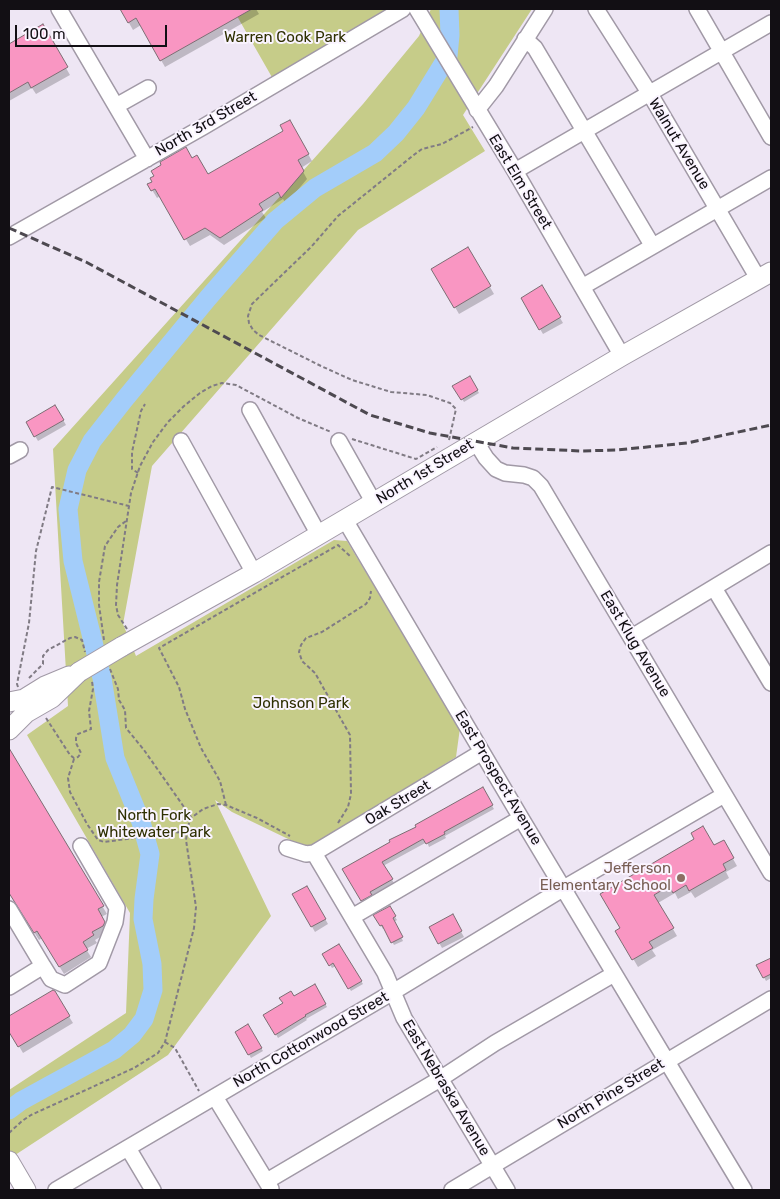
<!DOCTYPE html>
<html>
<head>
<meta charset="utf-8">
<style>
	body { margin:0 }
	#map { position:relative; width:780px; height:1199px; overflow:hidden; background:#eee6f4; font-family:Rubik,sans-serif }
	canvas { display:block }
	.frame { position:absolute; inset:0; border:10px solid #120f14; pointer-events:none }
	.scale { position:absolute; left:15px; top:25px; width:152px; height:22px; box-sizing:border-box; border:2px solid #120f14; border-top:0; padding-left:6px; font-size:15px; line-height:18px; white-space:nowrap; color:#120f14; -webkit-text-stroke:4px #faf4ff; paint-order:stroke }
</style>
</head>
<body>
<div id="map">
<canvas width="780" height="1199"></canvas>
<div class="frame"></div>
<div class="scale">100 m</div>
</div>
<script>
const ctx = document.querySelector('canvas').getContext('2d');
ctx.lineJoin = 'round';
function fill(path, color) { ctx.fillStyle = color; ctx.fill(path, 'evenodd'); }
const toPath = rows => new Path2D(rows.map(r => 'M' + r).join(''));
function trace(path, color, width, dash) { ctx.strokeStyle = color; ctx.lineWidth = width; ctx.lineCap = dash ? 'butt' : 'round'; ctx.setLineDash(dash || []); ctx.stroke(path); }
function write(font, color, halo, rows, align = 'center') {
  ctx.font = font + ' Rubik,sans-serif'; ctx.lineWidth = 4; ctx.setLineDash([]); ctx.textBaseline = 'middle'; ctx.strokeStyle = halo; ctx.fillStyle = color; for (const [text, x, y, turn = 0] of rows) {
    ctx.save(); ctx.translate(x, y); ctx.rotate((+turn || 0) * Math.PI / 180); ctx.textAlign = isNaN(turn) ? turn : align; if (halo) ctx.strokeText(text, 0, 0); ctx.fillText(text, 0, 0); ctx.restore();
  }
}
fill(toPath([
	[233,9,392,9,273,79],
	[431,9,532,9,463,115,485,151,358,230,152,466,123,624,136,656,334,540,347,541,460,728,456,757,309,849,232,812,215,800,271,916,168,1055,9,1159,9,1090,126,1013,130,913,27,735,68,706,53,449,363,104,419,36]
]), '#c6cc89');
fill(toPath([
	[121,9,256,9,259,14,165,67,141,25,133,30],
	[42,26,70,75,36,94,32,88,9,101,9,61,15,58,9,45],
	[289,121,312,161,301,168,307,179,286,204,283,199,262,212,266,218,224,245,210,235,190,246,160,196,157,198,149,185,192,159,208,176,285,131],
	[468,249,494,294,459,314,433,269],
	[542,287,563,323,543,334,522,299],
	[469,377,479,393,464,402,454,386],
	[55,406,66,425,38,441,27,422],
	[12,756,107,914,101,917,108,930,107,933,95,940,97,943,86,949,91,957,64,974,42,938,39,940,9,891,13,887,9,881,9,758],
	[482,789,494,809,445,836,446,838,429,847,427,842,383,866,394,883,371,896,373,899,364,904,343,869],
	[723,841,737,866,726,872,729,878,695,898,691,892,678,899,675,893,658,903,677,936,652,950,656,956,638,967,617,931,621,929,602,895],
	[307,887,328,924,315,932,294,895],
	[389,907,397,920,394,922,403,941,394,945,385,928,383,929,375,916],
	[452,916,464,937,442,948,431,928],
	[339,946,363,984,351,991,336,966,332,968,324,955],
	[769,960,771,964,771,978,766,981,758,966],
	[315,986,327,1007,306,1019,307,1020,278,1038,265,1015],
	[53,991,73,1023,23,1053,9,1029,9,1017],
	[248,1026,263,1051,251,1058,237,1033]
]), '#0003');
trace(toPath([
	[9,1110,21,1101,114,1050,132,1035,144,1019,153,990,152,964,143,919,144,899,150,854,141,822,115,758,102,678,73,561,68,509,77,470,92,441,124,400,208,298,275,221,315,188,375,153,396,133,416,108,448,56,450,35,449,9]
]), '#a3cdfa', 19);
const building = toPath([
	[120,9,252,9,160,61,136,18,128,23,120,9],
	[43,24,68,67,31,88,28,82,9,93,9,44,43,24],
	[290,120,309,154,298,160,304,171,281,198,278,192,259,204,263,210,220,238,205,228,184,240,155,189,151,191,147,184,152,182,150,178,154,176,151,171,161,165,160,162,186,147,192,158,197,155,208,174,283,131,280,125,290,120],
	[468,247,491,286,454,308,431,269,468,247],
	[542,285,561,317,539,330,521,298,542,285],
	[470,376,478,390,461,400,452,386,470,376],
	[55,405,64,420,34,437,26,422,55,405],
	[9,748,104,906,98,909,105,922,103,926,92,932,94,935,83,942,88,950,59,967,37,931,34,933,9,893,9,748],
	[483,787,493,805,444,832,445,834,426,844,423,839,382,862,393,879,370,892,372,895,361,901,342,869,390,842,389,840,416,827,415,825,483,787],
	[703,826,714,845,724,840,734,858,723,864,726,870,689,891,686,885,673,893,669,886,654,895,674,928,649,942,653,948,632,960,615,931,620,928,600,894,694,839,691,833,703,826],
	[307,886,326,919,311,927,292,894,307,886],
	[390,906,396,916,393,918,403,937,391,943,382,925,380,926,373,915,390,906],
	[453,914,462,931,438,944,429,927,453,914],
	[339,944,362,981,348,989,333,963,329,966,322,954,339,944],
	[771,958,771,974,763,978,756,965,771,958],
	[315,984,326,1004,305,1015,306,1016,275,1035,263,1015,283,1003,279,998,291,991,294,996,315,984],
	[53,990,55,991,70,1016,18,1047,9,1032,9,1016,53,990],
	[248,1024,262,1048,248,1055,235,1032,248,1024]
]);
fill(building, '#f996c2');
trace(building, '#7c6d73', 1);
const minor = toPath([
	[59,9,147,159],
	[417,9,515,171,622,356],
	[596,9,650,94,759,280],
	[697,9,771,137],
	[525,39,535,48,652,245],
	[116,106,148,88],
	[477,110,496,86,545,9],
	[515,171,771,23],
	[9,237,203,127,403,9],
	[582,287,771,178],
	[250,410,319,535],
	[181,441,254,573],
	[339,441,374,503],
	[476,442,486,458,496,469,505,473,524,475,533,478,541,486,771,873],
	[9,456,20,450],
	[345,520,521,818,744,1190],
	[714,588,771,683],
	[632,637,771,553],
	[287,848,306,854,314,853,482,752],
	[314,853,385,973,404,1018,507,1190],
	[9,909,43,966,9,987],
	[352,917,521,818],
	[43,966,51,979,65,985,99,963,115,922,117,908,81,846],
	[215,1097,271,1189],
	[128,1148,153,1190],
	[267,1181,440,1079,495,1043,614,974],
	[56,1190,393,992,564,888,724,795],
	[452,1190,771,999]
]);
const major = toPath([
	[121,647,254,573,622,356,771,272],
	[9,702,24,699,45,686,69,676],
	[9,730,26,713,52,698,79,672],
	[9,1161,26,1190]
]);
trace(minor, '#a199a6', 18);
trace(major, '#a199a6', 21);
trace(toPath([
	[352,439,416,459,437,447],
	[449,440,456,409,450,403,427,395,391,392,352,380,321,366,259,335,253,330,249,323,248,316,252,304,312,246,338,216,415,154,422,149,442,144,473,127],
	[138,473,132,469,132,452,141,411,145,404],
	[127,629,118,615,116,605,117,585,131,493,140,466,153,442,168,422,184,406,200,393,212,386,222,383,236,385,298,418,331,432],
	[104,640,99,605,99,582,105,546,118,527,126,521],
	[110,669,118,689,119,700,125,710,126,728,144,750,191,817],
	[29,678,43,664,43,656,48,650,70,638,75,637,82,640,85,652],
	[18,687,17,684,29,623,36,551,52,487,129,506],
	[46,718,70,755,74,758,78,757,81,753,76,743,76,738,78,734,91,729,89,711,93,689,92,681],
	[74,759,68,778,70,792,87,824,98,840,104,842,187,831],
	[226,805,220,781,201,748,185,709,179,687,159,648,338,545,351,557],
	[338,823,348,807,351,794,350,735,315,673,302,661,299,652,301,645,306,638,322,632,366,604,370,598,371,591],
	[165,1042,175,1048,199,1091],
	[9,1133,22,1121,31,1115,134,1068,158,1053,165,1042,194,928,196,907,186,840,188,826,191,818,203,809,218,804,226,805,257,818,290,836]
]), '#807b84', 2, [4, 2.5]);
trace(minor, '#fff', 15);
trace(major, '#fff', 19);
trace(toPath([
	[9,228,86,262,370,415,430,433,513,448,582,451,617,450,687,443,771,425]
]), '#4d4950', 3, [8, 4]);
const majorBridge = toPath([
	[79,672,121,647]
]);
trace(majorBridge, '#a199a6', 21, []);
trace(majorBridge, '#fff', 19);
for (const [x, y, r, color] of [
	[681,878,5,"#8d6e63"]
]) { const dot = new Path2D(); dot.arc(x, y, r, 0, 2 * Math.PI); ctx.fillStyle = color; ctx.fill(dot); trace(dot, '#faf4ff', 2); }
write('15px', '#2e2f01', '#faf4ff', [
	["Warren Cook Park",285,38],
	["Johnson Park",301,704],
	["North Fork",154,816],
	["Whitewater Park",154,833]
]);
write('15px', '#120f14', '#faf4ff', [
	["North 3rd Street",206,124,-30],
	["Walnut Avenue",679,144,59],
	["East Elm Street",520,182,59],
	["North 1st Street",425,472,-31],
	["East Klug Avenue",635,644,59],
	["East Prospect Avenue",498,778,59],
	["Oak Street",398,803,-31],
	["North Cottonwood Street",311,1040,-30],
	["East Nebraska Avenue",446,1088,59],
	["North Pine Street",611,1094,-31]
]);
write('15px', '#785e54', '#faf4ff', [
	["Jefferson",671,869],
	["Elementary School",671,886]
], 'right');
</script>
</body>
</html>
